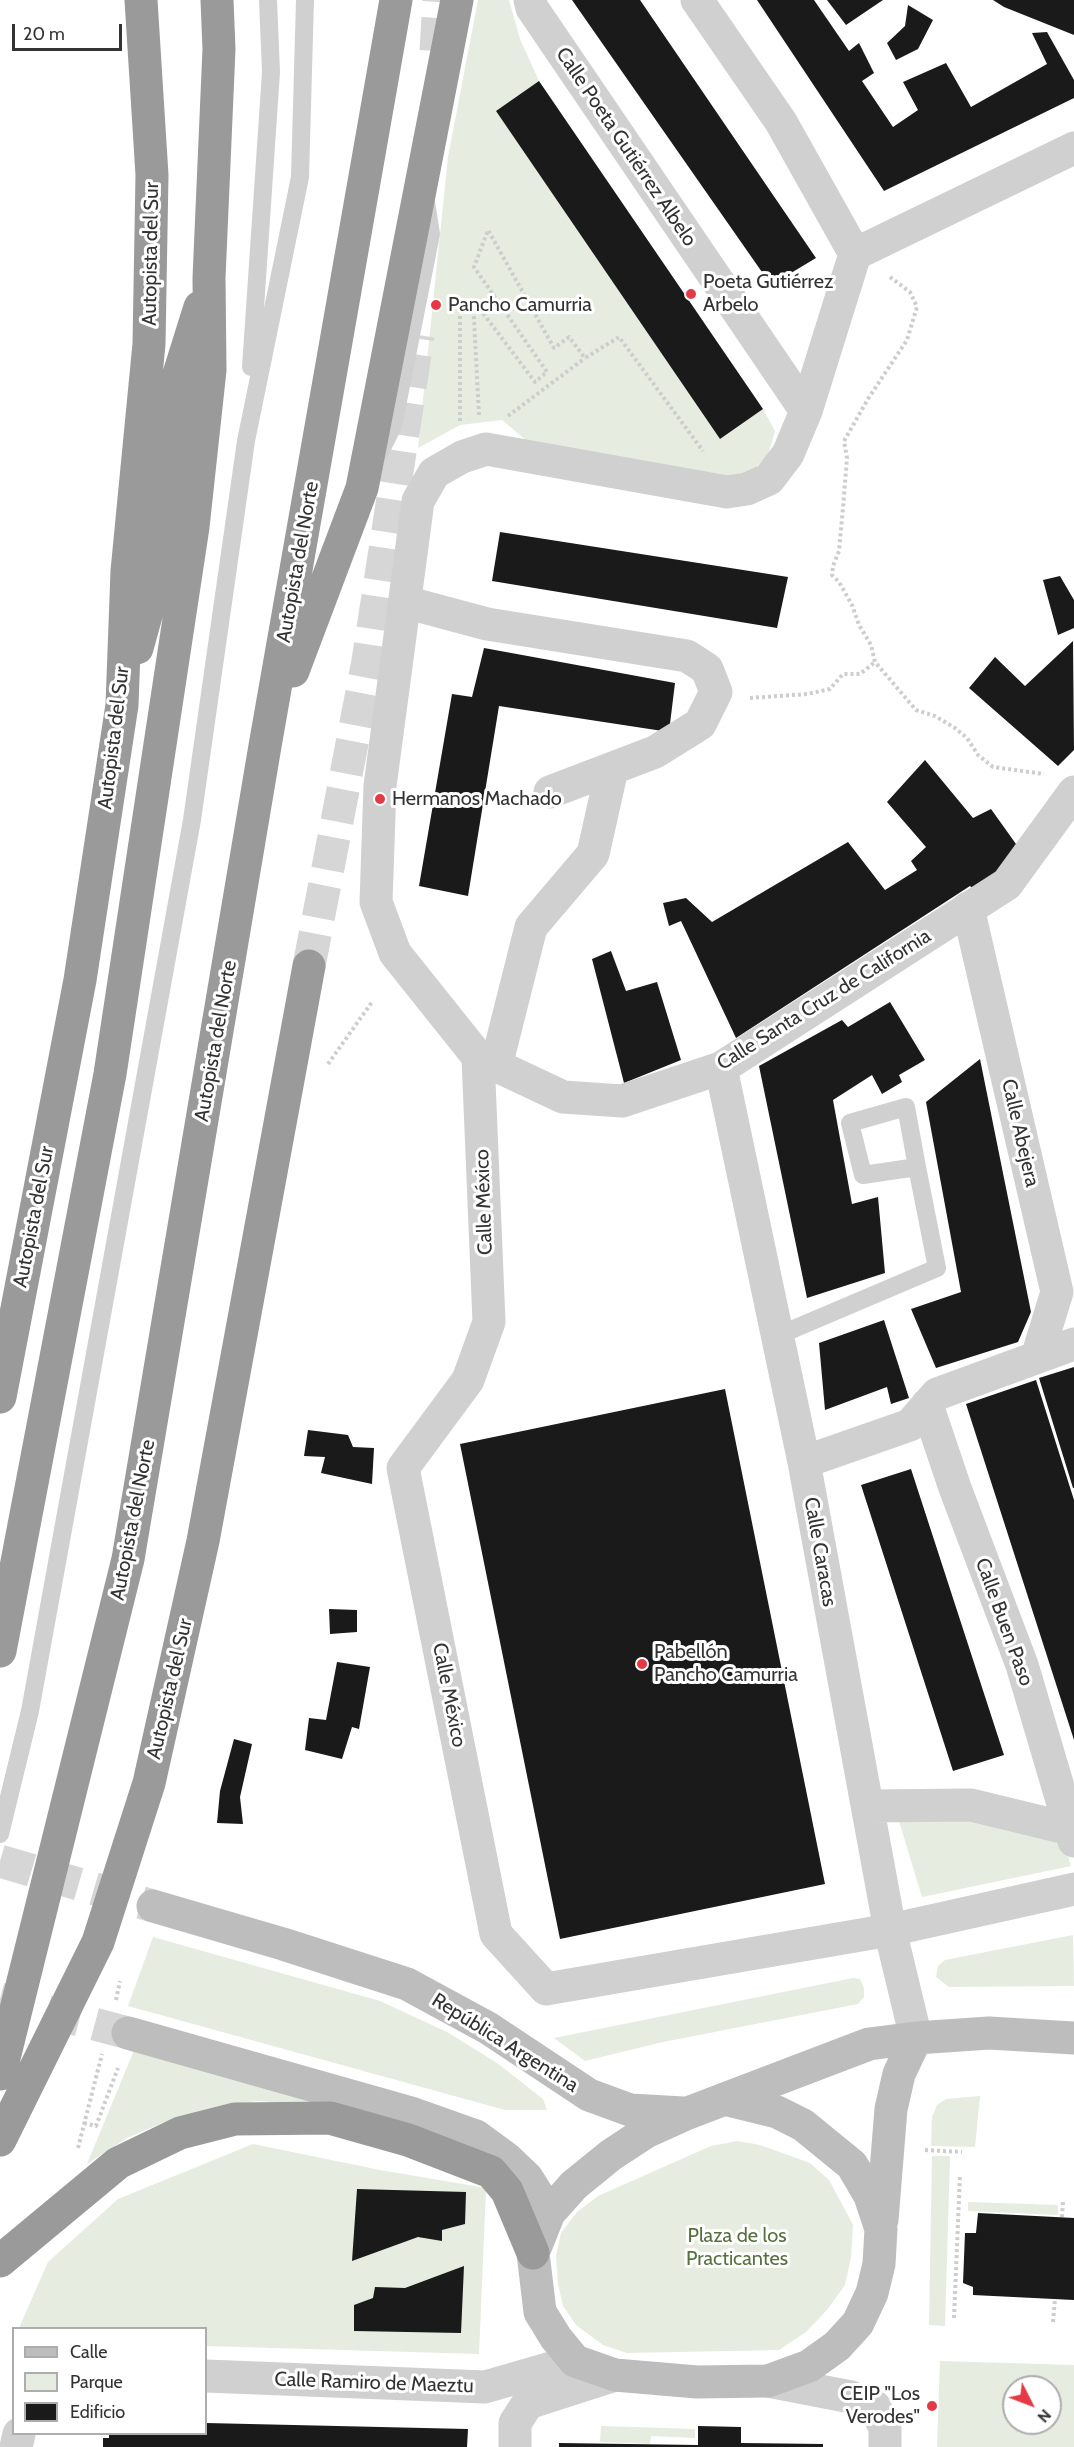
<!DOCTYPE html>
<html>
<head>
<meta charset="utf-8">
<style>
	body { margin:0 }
	#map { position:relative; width:1074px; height:2447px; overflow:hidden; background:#fff; font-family:Cabin,sans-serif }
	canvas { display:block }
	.legend { position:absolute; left:12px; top:2327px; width:195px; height:108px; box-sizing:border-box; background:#fff; border:2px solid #adadad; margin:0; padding:8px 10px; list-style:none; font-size:18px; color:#333 }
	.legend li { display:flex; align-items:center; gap:12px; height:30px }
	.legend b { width:30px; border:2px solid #adadad }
	.north { position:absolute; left:1002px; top:2375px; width:60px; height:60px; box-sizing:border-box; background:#fff; border:2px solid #adadad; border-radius:50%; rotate:132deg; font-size:16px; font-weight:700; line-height:24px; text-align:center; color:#333 }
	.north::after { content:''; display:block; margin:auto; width:21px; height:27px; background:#e63946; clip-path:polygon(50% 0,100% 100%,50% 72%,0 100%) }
	.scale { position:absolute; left:12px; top:24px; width:110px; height:27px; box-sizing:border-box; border:3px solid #333; border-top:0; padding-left:8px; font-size:18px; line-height:21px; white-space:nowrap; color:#333; -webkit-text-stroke:4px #fff; paint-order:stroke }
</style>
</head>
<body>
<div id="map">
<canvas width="1074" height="2447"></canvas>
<ul class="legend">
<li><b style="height:8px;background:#bdbdbd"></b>Calle</li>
<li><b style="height:16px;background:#e6ecdf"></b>Parque</li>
<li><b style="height:16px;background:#1a1a1a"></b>Edificio</li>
</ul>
<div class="north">N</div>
<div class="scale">20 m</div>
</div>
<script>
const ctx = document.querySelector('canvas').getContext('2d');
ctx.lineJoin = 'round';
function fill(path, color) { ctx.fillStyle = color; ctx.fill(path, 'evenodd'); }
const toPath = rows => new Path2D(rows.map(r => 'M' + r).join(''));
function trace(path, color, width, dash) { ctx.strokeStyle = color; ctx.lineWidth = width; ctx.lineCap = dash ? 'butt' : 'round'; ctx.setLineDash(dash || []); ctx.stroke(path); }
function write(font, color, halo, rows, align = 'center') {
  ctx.font = font + ' Cabin,sans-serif'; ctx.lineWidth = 6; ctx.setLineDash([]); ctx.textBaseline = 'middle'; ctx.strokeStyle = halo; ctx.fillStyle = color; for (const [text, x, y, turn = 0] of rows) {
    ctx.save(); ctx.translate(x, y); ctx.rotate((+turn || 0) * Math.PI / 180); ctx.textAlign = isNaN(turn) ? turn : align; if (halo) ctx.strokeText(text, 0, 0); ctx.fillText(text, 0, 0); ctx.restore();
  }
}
fill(toPath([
	[478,0,509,0,520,39,539,81,497,111,720,439,763,409,775,431,768,455,751,472,723,478,527,441,502,420,460,425,418,448,448,157],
	[968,1816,1062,1837,1071,1866,922,1897,899,1821],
	[1073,1935,1074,1986,949,1987,936,1977,938,1966,945,1960],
	[153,1937,380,2001,447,2032,497,2063,543,2099,547,2110,505,2110,128,2006],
	[853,1978,860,1979,864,1988,864,1997,858,2004,663,2042,585,2061,554,2038],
	[135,2048,341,2106,256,2101,208,2110,162,2123,127,2138,87,2164],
	[980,2096,975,2147,931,2146,932,2117,937,2105,946,2099],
	[738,2141,760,2145,810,2163,829,2180,843,2206,853,2225,851,2257,845,2285,827,2310,806,2332,779,2350,627,2353,603,2345,576,2325,563,2306,558,2284,556,2256,561,2233,577,2212,598,2196,711,2146],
	[253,2144,380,2170,486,2188,479,2354,206,2346,206,2328,19,2328,48,2262,118,2199],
	[932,2156,950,2156,945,2326,929,2325],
	[968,2202,1058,2205,1058,2215,968,2211],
	[940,2361,1074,2365,1074,2447,937,2447],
	[1014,2387,1050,2387,1050,2423,1014,2423],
	[601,2426,695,2429,695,2438,651,2436,650,2444,600,2442]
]), '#e6ecdf');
fill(toPath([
	[572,0,640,0,816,258,771,285],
	[757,0,814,0,849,51,859,43,874,73,862,81,893,127,918,110,903,82,946,63,971,107,1047,64,1032,33,1047,32,1074,80,1074,98,884,191],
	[827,0,883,0,846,25],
	[993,0,1074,0,1074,35,1004,7],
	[908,5,933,20,918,49,896,60,887,43,905,26],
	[539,81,763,409,720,439,496,111],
	[500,532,788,577,777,628,492,581],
	[1060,576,1074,600,1074,628,1058,635,1043,580],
	[1073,641,1074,750,1058,766,969,688,995,657,1025,686],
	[484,648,675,683,669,732,499,706,468,896,419,886,452,694,472,697],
	[925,760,973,818,991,809,1021,851,977,892,970,886,736,1038,681,921,669,926,663,903,686,898,712,922,848,842,885,890,917,870,911,861,926,847,887,802],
	[611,951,626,991,657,982,681,1060,624,1083,592,959],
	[890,1002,925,1060,899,1075,902,1082,882,1094,872,1075,833,1100,852,1204,878,1197,885,1273,807,1298,759,1066,842,1020,848,1027],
	[980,1059,1031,1312,1018,1342,936,1368,911,1309,961,1292,926,1102],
	[884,1320,909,1398,891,1404,887,1387,825,1410,819,1343],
	[1074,1367,1074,1488,1073,1488,1039,1378],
	[1036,1380,1074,1500,1074,1740,966,1404],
	[725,1389,825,1884,560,1939,460,1444],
	[308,1430,348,1435,353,1447,374,1448,372,1484,321,1473,325,1457,304,1456],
	[911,1469,1004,1755,953,1771,861,1485],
	[329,1609,357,1610,357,1632,330,1634],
	[337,1662,370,1667,359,1729,352,1727,342,1759,305,1750,309,1718,326,1720],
	[234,1739,252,1744,240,1797,243,1824,217,1823,220,1791],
	[357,2189,466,2192,465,2224,442,2230,442,2241,418,2237,352,2261],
	[978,2213,1074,2218,1074,2300,973,2295,973,2287,963,2283,965,2233,976,2233],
	[464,2266,461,2333,354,2331,354,2305,373,2298,375,2287,405,2288],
	[206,2423,468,2429,467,2447,103,2447,103,2438,109,2438,109,2434,206,2434],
	[698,2426,741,2427,741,2443,823,2444,823,2447,559,2447,559,2443,698,2445]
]), '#1a1a1a');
trace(toPath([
	[0,1861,153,1906],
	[0,1999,128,2033]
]), '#d6d6d6', 33, [33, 16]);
trace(toPath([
	[436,51,439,0],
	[309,966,368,661,418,335]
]), '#d6d6d6', 33, [33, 16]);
trace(toPath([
	[890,277,910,292,917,307,907,340,868,399,844,441,847,458,843,508,839,551,833,566,832,575,839,582,852,605,859,625,871,645,875,662,916,710,935,716,955,728,967,738,978,755,993,767,1044,774],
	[479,415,473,300,535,382,547,372,474,267,488,230,554,348,569,337,585,358,619,337,703,451],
	[508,416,585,358],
	[460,421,460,301],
	[750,698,807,694,830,689,843,674,860,674,875,662],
	[328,1064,372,1002],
	[116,2000,120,1981],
	[84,2123,96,2126,118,2068],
	[78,2148,102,2054],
	[925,2150,962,2152],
	[1062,2217,1063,2201],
	[954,2318,960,2175],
	[1053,2322,1055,2299]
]), '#cdcdcd', 4, [3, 3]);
trace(toPath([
	[251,367,271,72,268,0],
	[379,454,393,426,431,234,426,202],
	[777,1336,937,1268,917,1167,906,1107,850,1123,863,1175,917,1167],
	[0,1834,30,1711,192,820,246,441,300,177,305,0]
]), '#d0d0d0', 18);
trace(toPath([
	[530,0,532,8,806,411],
	[697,0,781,122,855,254],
	[1074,148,855,254,806,411,788,454,769,479,747,489,727,492,486,449,462,457,434,473,418,501,380,786,376,902,395,953,478,1057,563,1097,622,1101,721,1068,1007,884,1074,792],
	[405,602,487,624,687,656,707,669,716,692,700,724,655,752,550,792],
	[968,908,1057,1292,1037,1357],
	[478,1057,489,1322,468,1380,403,1468,496,1934,546,1989,890,1930,1074,1889],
	[496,1066,531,927,593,854,612,769],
	[721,1068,804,1462,890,1930,916,2038],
	[927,1405,955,1488,1022,1665,1074,1841],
	[804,1462,910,1425,937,1394,1074,1344],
	[868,1806,971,1805,1074,1830],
	[206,2376,485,2387,575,2361],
	[768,2381,851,2397,875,2407,885,2428,885,2447],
	[16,2447,19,2434],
	[515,2447,515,2423,528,2403,615,2375]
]), '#d0d0d0', 33);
trace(toPath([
	[153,1906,283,1944,407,1984,488,2028,589,2095,630,2110,683,2113],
	[128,2033,414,2114,476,2136,506,2158,527,2178,549,2213],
	[724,2099,777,2112,803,2125,852,2165,870,2196,881,2229,879,2264,872,2293,858,2323,837,2346,809,2366,768,2381,697,2382,615,2375,575,2361,556,2338,540,2312,533,2253,549,2213,574,2185,611,2155,646,2132,688,2113,869,2044,916,2038,989,2033,1074,2038],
	[882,2220,891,2109,899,2074,916,2038]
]), '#bdbdbd', 33);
trace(toPath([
	[137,648,156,579,163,532,179,374,200,307],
	[293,671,362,488,457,0],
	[0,1397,80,980,122,705,127,571,149,344,152,175,141,0],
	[0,1651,110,1074,193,527,210,370,209,278,219,49,217,0],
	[0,2074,128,1559,265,746,396,0],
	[0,2140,98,1942,149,1783,203,1541,309,966],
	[0,2261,118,2163,180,2133,235,2119,330,2118,408,2140,491,2172,507,2191,533,2253]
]), '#9a9a9a', 33);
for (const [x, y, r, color] of [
	[691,294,6,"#e63946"],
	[436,305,6,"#e63946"],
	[380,799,6,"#e63946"],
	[642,1664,6,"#e63946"],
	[932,2406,6,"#e63946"]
]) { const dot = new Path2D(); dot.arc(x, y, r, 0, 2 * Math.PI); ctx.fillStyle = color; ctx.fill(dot); trace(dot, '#fff', 2); }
write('20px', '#333', '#fff', [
	["Calle Poeta Gutiérrez Albelo",626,147,56],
	["Autopista del Sur",151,254,-89],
	["Autopista del Norte",298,562,-80],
	["Autopista del Sur",114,738,-83],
	["Calle Santa Cruz de California",824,1000,-32],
	["Autopista del Norte",216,1041,-80],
	["Calle Abejera",1020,1133,77],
	["Calle México",484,1202,-92],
	["Autopista del Sur",34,1217,-79],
	["Autopista del Norte",133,1520,-79],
	["Calle Caracas",820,1552,80],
	["Calle Buen Paso",1004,1622,70],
	["Autopista del Sur",170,1689,-77],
	["Calle México",449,1695,79],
	["República Argentina",505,2043,32],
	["Calle Ramiro de Maeztu",374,2383,2]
]);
write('20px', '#333', '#fff', [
	["Poeta Gutiérrez",703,282],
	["Arbelo",703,305],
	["Pancho Camurria",448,305],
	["Hermanos Machado",392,799],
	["Pabellón",654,1652],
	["Pancho Camurria",654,1675],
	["CEIP \"Los",920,2394,"right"],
	["Verodes\"",920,2417,"right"]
], 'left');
write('20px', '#56703f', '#fff', [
	["Plaza de los",737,2236],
	["Practicantes",737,2259]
]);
</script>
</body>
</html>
